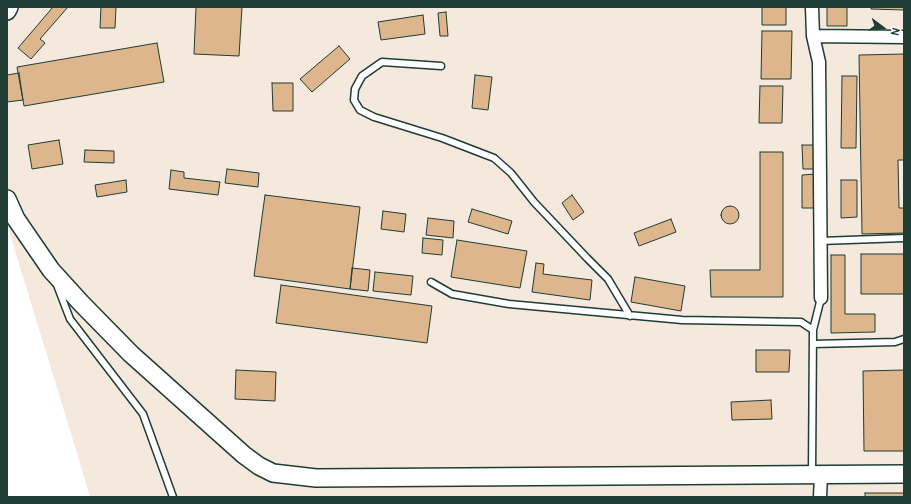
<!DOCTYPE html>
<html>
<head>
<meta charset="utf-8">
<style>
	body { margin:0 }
	#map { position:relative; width:911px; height:504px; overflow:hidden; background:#fff; font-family:Pangolin,sans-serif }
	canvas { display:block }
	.frame { position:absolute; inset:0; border:8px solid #1f3d34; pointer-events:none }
	.north { position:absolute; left:863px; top:8px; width:40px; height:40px; -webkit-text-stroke:3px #fff; paint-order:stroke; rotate:106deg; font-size:11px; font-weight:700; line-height:16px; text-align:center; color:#1f3d34 }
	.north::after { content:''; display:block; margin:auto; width:14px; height:18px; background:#1f3d34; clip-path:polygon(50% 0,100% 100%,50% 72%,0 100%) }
</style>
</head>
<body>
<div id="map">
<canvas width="911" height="504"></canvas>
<div class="frame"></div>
<div class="north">N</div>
</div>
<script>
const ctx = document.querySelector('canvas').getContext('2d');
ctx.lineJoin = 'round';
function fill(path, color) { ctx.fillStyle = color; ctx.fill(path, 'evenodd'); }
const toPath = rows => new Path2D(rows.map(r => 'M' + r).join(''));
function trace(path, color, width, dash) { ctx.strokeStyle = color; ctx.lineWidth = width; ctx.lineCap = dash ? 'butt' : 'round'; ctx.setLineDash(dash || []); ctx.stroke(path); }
fill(toPath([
	[7,7,904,7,904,497,90,497,7,225]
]), '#f5e9dd');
fill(toPath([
	[7,225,65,414,90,497,23,497,7,443]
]), '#fff');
const building = toPath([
	[53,7,68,7,40,39,45,43,31,59,18,48,53,7],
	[101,7,116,7,115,28,100,28,101,7],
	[196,7,242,7,239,56,194,54,196,7],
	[762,7,786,7,786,25,762,25,762,7],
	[827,7,847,7,847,26,827,26,827,7],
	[871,7,904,7,904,10,871,9,871,7],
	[446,12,448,36,440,36,438,13,446,12],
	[423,15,425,34,381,40,378,22,423,15],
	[762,31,792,31,791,79,761,79,762,31],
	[157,43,164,82,24,106,17,67,157,43],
	[339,46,350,59,312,92,300,79,339,46],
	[904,54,904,160,898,160,899,208,904,208,904,233,862,234,859,55,904,54],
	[19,73,23,100,7,102,7,75,19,73],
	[475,75,492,77,488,110,472,108,475,75],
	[842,76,857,76,856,148,841,148,842,76],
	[272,83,293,83,293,111,273,111,272,83],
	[760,86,783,86,782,123,759,123,760,86],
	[59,140,63,164,32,169,28,145,59,140],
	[802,145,815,145,816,169,803,169,802,145],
	[85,150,114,151,114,163,84,162,85,150],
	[760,152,783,152,783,297,711,297,710,270,760,270,760,152],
	[227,169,259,173,258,187,225,183,227,169],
	[171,170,184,172,184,178,220,182,218,195,169,189,171,170],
	[816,174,816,208,802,208,802,175,816,174],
	[126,180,127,192,97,197,95,185,126,180],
	[841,180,857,180,857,217,841,218,841,180],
	[265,195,360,207,350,289,254,276,265,195],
	[572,195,584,212,573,220,562,203,572,195],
	'721 215a9 9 0 1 1 18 0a9 9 0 1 1-18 0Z',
	[472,209,512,221,508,234,468,222,472,209],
	[383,211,406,214,404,232,381,229,383,211],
	[428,218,454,221,453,238,426,235,428,218],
	[671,219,676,232,639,246,634,233,671,219],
	[423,238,443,240,442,255,422,253,423,238],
	[457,240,527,251,520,288,451,277,457,240],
	[861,254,904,254,904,294,861,294,861,254],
	[831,255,845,255,845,314,875,314,875,332,831,333,831,255],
	[536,263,544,264,543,274,592,280,590,300,532,292,536,263],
	[352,268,370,270,368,291,350,289,352,268],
	[375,272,413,276,411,295,373,291,375,272],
	[635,277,685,286,681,311,631,302,635,277],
	[281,285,432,306,427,343,276,323,281,285],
	[756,350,790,350,789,372,756,372,756,350],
	[236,370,276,372,275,401,235,399,236,370],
	[904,370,904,451,864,451,863,371,904,370],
	[771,400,772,419,732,420,731,402,771,400],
	[865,493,904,493,904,497,865,497,865,493]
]);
fill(building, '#ddb68d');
trace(building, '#1f3d34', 1);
const lane = toPath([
	[441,66,382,62,362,76,355,89,354,100,360,110,374,117,442,138,494,158,511,173,534,202,587,258,608,279,630,316],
	[820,241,904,238],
	[431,282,452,294,509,304,682,320,801,322,813,330],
	[57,285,70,319,143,414,173,497],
	[813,344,895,342,904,339],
	[812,474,813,330,821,298]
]);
const street = toPath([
	[812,7,813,36,819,62,821,298],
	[813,36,904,37],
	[820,497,821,475]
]);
const secondary = toPath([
	[7,11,9,7],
	[7,199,16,219,51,270,81,303,131,354,244,455,259,466,273,473,316,478,904,474]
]);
trace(lane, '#1f3d34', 9);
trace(street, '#1f3d34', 15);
trace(secondary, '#1f3d34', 20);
trace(lane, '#fff', 6);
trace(street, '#fff', 12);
trace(secondary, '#fff', 17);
</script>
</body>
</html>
